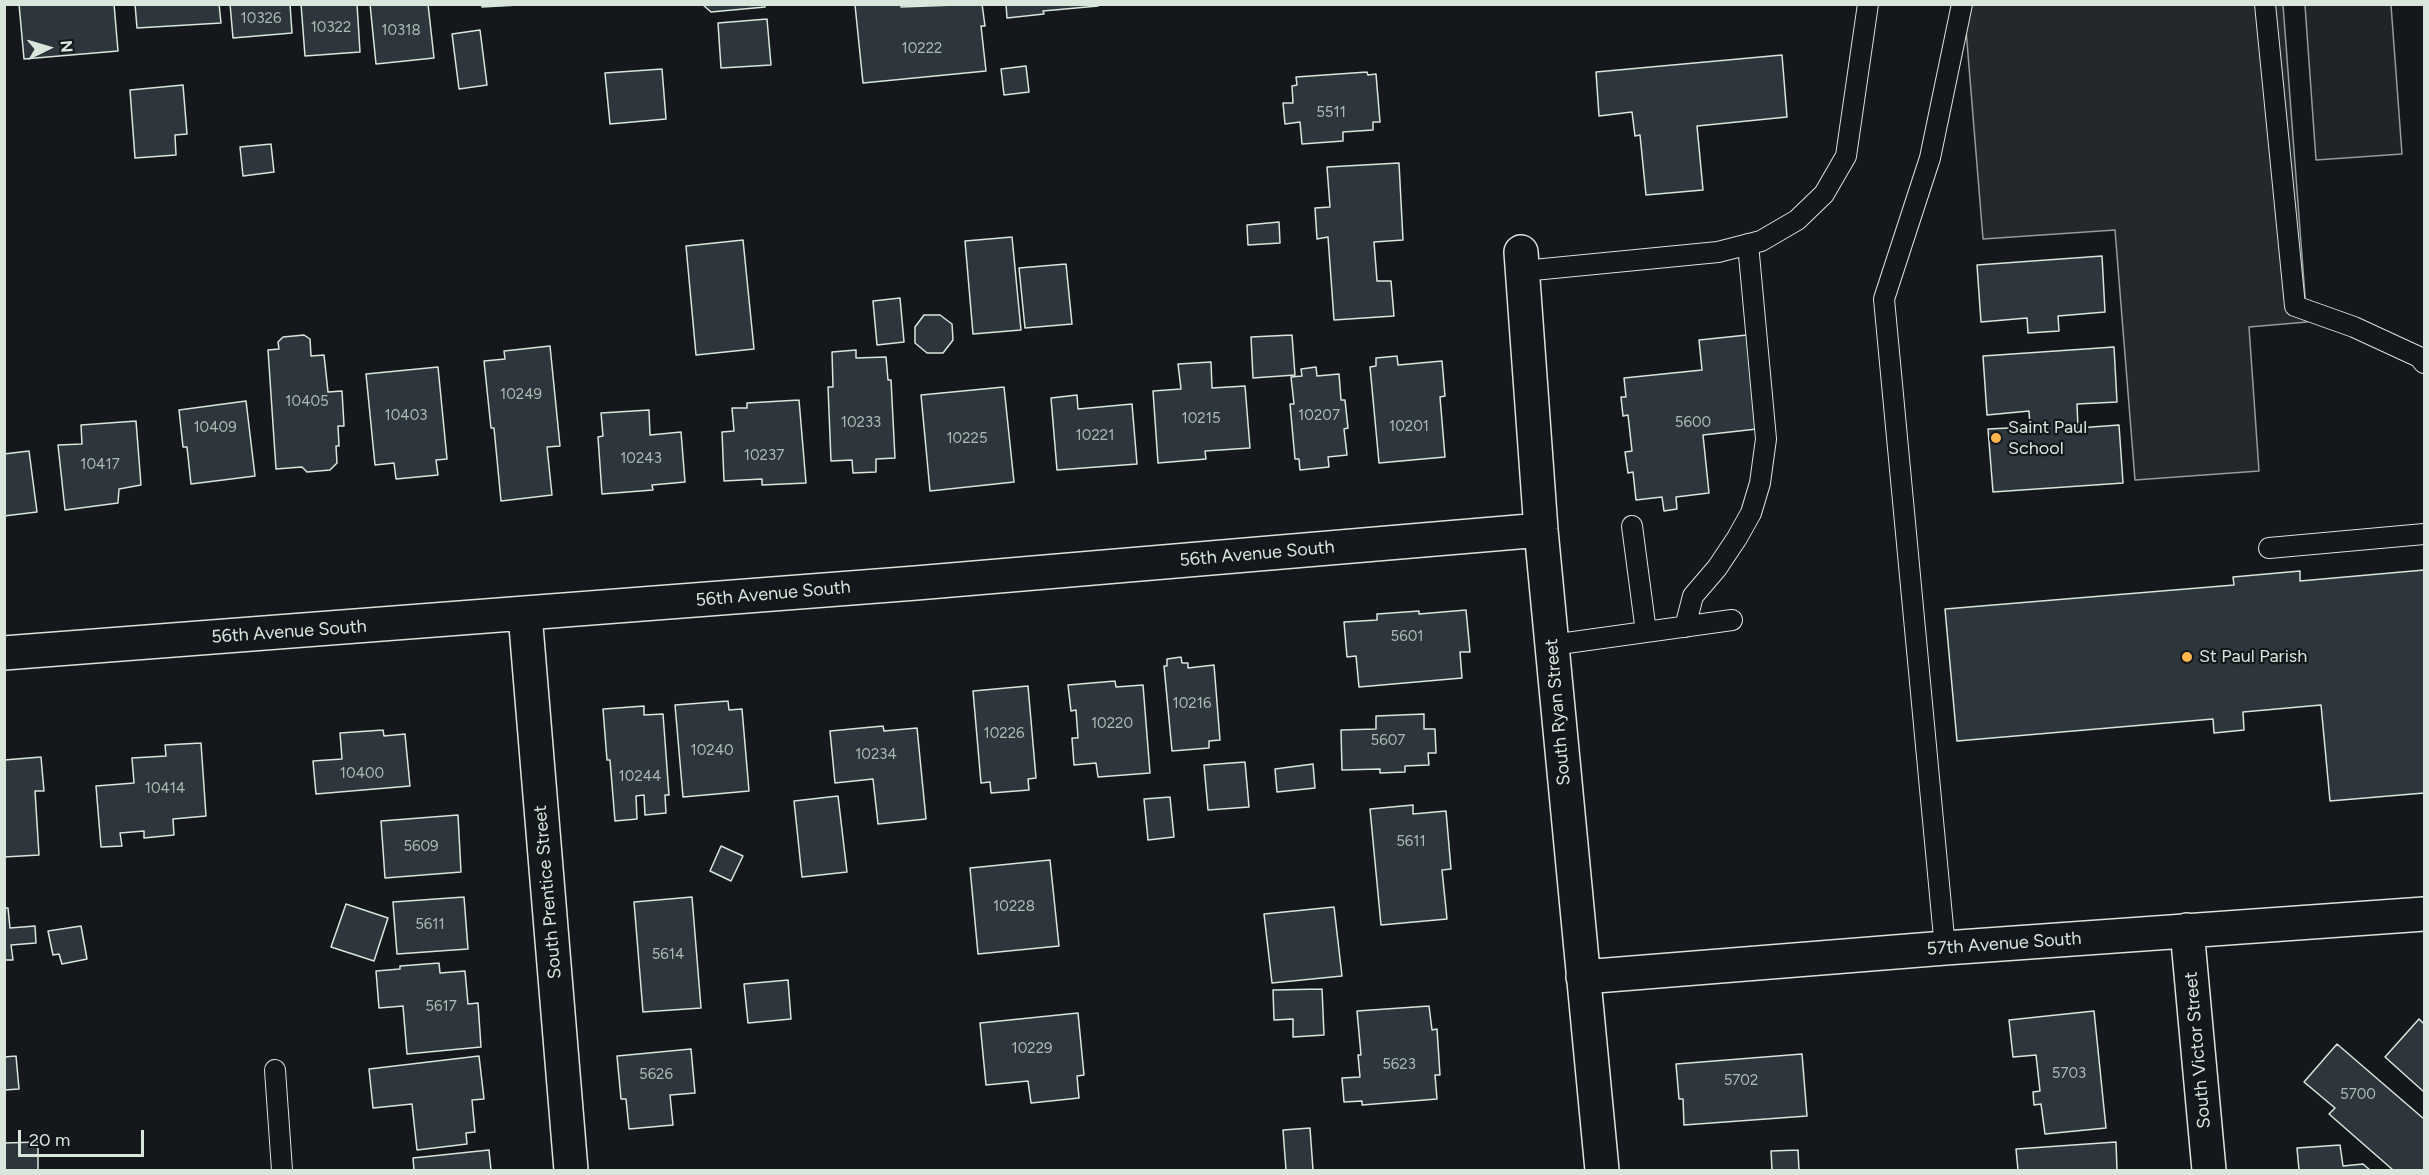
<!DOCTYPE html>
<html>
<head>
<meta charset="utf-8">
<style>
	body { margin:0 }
	#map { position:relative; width:2429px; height:1175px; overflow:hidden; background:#14181c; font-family:Figtree,sans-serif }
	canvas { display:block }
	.frame { position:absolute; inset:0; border:6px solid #d8e6dc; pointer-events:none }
	.north { position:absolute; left:18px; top:18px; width:60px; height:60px; -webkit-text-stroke:4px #14181c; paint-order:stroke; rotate:85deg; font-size:16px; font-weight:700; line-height:24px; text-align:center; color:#d8e6dc }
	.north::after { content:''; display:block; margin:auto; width:21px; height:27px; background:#d8e6dc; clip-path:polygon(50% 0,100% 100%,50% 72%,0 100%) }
	.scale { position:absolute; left:18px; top:1130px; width:126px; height:27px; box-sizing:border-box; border:3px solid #d8e6dc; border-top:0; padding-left:8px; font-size:18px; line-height:21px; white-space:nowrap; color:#d8e6dc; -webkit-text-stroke:4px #14181c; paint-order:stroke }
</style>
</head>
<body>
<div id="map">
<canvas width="2429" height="1175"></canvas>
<div class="frame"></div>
<div class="north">N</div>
<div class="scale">20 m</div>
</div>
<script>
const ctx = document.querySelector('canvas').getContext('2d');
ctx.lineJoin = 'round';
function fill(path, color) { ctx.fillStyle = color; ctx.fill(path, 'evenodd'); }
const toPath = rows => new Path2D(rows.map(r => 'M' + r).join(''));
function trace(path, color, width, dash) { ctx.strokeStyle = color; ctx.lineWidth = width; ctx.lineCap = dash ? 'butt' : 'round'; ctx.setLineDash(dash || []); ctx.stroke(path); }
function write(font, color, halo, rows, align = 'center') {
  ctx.font = font + ' Figtree,sans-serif'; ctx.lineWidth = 4.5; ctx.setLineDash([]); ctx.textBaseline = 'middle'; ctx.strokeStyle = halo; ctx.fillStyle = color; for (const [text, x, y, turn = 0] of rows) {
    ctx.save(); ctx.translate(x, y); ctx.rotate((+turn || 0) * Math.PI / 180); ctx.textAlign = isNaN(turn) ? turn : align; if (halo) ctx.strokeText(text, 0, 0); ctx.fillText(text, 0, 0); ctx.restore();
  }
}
const green = toPath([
	[2305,5,2391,5,2402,154,2316,160,2305,5]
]);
fill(green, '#202428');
trace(green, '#939e99', 1.5);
const parking = toPath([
	[1964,5,2283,5,2307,322,2249,327,2259,471,2135,480,2115,230,1983,239,1964,5]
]);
fill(parking, '#24282b');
trace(parking, '#939e99', 1.5);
const building = toPath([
	[19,4,114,4,118,51,24,59,19,4],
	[135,4,219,4,221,23,137,28,135,4],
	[230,4,290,4,292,33,233,38,230,4],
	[301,4,357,4,360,52,305,56,301,4],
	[370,4,428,4,434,58,376,64,370,4],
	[482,4,537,4,482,7,482,4],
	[702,4,765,4,765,7,711,12,702,4],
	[901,4,901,7,982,4,985,26,981,26,986,71,863,83,855,5,901,4],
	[1006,4,1098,4,1098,6,1043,11,1044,14,1007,18,1006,4],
	[767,19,771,65,721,68,718,23,767,19],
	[480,30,487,85,459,89,452,34,480,30],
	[1782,55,1787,117,1697,126,1703,190,1646,195,1640,135,1635,136,1632,112,1599,116,1596,72,1782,55],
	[1026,66,1029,92,1004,95,1001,69,1026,66],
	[662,69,666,119,610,124,605,73,662,69],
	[1367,72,1368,75,1376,74,1380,122,1373,122,1373,130,1343,132,1343,141,1302,144,1300,122,1285,124,1283,103,1293,103,1292,86,1297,85,1296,77,1367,72],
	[183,85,187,134,175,135,176,155,135,158,130,90,183,85],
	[271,144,274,172,243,176,240,147,271,144],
	[1399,163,1403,240,1374,242,1377,281,1391,281,1394,316,1334,320,1328,237,1317,239,1315,208,1330,207,1327,167,1399,163],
	[1279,222,1280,243,1248,245,1247,225,1279,222],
	[1012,237,1021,330,973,334,965,241,1012,237],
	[743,240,754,349,696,355,686,246,743,240],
	[2102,256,2105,312,2058,316,2059,331,2028,333,2027,318,1981,322,1977,265,2102,256],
	[1066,264,1072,324,1025,328,1019,268,1066,264],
	[900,298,904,342,877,345,873,301,900,298],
	[924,315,940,315,952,324,953,340,943,353,927,353,915,343,915,327,924,315],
	[304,335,310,339,311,356,324,355,328,392,342,391,344,426,338,426,339,446,336,446,337,463,330,470,307,472,302,467,276,469,268,350,279,349,278,342,283,337,304,335],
	[1292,335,1295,375,1253,378,1251,337,1292,335],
	[1747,335,1757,429,1703,435,1709,493,1676,497,1677,509,1664,511,1662,497,1636,500,1633,472,1628,473,1625,452,1632,451,1628,415,1623,416,1621,397,1626,397,1624,378,1702,370,1699,340,1747,335],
	[550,346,560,446,547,447,552,495,501,501,494,428,491,428,484,361,505,359,504,351,550,346],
	[2114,347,2117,402,2077,404,2078,428,2119,425,2123,483,1993,492,1988,429,2030,427,2029,411,1987,415,1983,356,2114,347],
	[856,350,856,358,886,357,888,380,891,380,895,458,876,459,876,472,853,473,852,460,831,461,828,387,833,387,832,352,856,350],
	[1397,356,1398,365,1442,361,1445,396,1440,397,1445,457,1379,463,1370,367,1376,366,1376,358,1397,356],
	[1211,362,1212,388,1245,386,1250,448,1205,451,1206,459,1158,463,1153,391,1181,389,1178,364,1211,362],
	[438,367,447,459,436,460,438,475,396,479,394,463,375,465,366,374,438,367],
	[1316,367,1317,376,1339,374,1341,400,1345,400,1348,428,1344,429,1347,455,1328,457,1329,467,1300,470,1299,459,1295,459,1290,404,1294,404,1291,377,1302,376,1301,369,1316,367],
	[1004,387,1014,482,930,491,921,395,1004,387],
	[1077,395,1078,409,1132,404,1137,464,1057,470,1051,398,1077,395],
	[799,400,806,483,762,485,762,479,724,481,722,432,734,431,732,408,747,408,747,403,799,400],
	[246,401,255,476,191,484,187,447,183,447,179,410,246,401],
	[649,410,650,435,681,432,685,482,652,485,653,490,602,494,598,437,603,436,601,413,649,410],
	[136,421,141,485,119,489,118,503,65,510,58,445,82,444,81,425,136,421],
	[29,451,37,512,4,516,4,454,29,451],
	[2424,570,2424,793,2330,801,2321,705,2243,712,2244,730,2214,733,2213,719,1957,741,1945,609,2234,585,2233,577,2300,571,2300,581,2424,570],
	[1466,610,1470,652,1460,652,1462,678,1359,687,1356,656,1347,657,1344,622,1377,620,1377,614,1419,611,1419,614,1466,610],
	[1181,657,1182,663,1188,663,1188,668,1214,665,1220,740,1209,741,1209,748,1172,751,1164,666,1167,666,1167,659,1181,657],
	[1115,681,1116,687,1143,685,1150,773,1098,777,1096,763,1074,765,1072,738,1078,738,1076,710,1071,711,1068,685,1115,681],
	[1028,686,1036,778,1028,779,1029,790,991,793,990,782,981,783,973,691,1028,686],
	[728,701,729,710,742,709,749,791,683,797,675,705,728,701],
	[644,706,644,715,663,714,669,795,665,795,666,813,645,815,644,795,636,796,637,819,615,821,610,760,607,760,603,709,644,706],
	[1424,714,1424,729,1435,729,1436,753,1428,753,1429,765,1405,766,1405,772,1380,773,1380,769,1342,770,1341,730,1376,729,1376,716,1424,714],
	[883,726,884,731,917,728,926,819,878,824,873,779,835,783,830,731,883,726],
	[383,730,384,736,405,734,410,786,316,794,313,761,342,759,340,733,383,730],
	[201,743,206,816,173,819,174,835,144,838,144,831,120,833,122,846,101,847,96,786,134,783,132,758,166,756,165,745,201,743],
	[41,757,44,791,35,791,39,855,4,857,4,760,41,757],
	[1245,762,1249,807,1208,810,1204,765,1245,762],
	[1313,764,1315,788,1277,792,1275,769,1313,764],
	[838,796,847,872,802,877,794,801,838,796],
	[1170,797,1174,837,1148,840,1144,799,1170,797],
	[1413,805,1413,814,1446,811,1451,869,1442,870,1447,919,1381,925,1370,809,1413,805],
	[458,815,461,872,385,878,381,821,458,815],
	[721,846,743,856,731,881,710,871,721,846],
	[1050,860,1059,946,978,954,970,868,1050,860],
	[464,897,468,949,397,954,393,902,464,897],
	[692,897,701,1008,643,1012,634,902,692,897],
	[346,904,388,918,374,961,331,947,346,904],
	[1334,907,1342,976,1272,983,1264,914,1334,907],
	[4,908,8,908,10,928,35,926,36,943,11,945,13,960,4,960,4,908],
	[81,926,87,959,62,964,59,954,53,955,48,931,81,926],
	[439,963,440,973,465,971,468,1004,478,1003,481,1047,407,1054,403,1006,379,1008,376,971,400,969,400,966,439,963],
	[788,980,791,1019,748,1023,744,984,788,980],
	[1322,989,1324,1035,1293,1037,1293,1019,1274,1020,1273,990,1322,989],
	[1429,1006,1432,1030,1437,1029,1440,1075,1435,1075,1437,1099,1362,1105,1362,1101,1344,1102,1342,1078,1360,1077,1358,1055,1361,1055,1357,1011,1429,1006],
	[2094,1011,2106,1128,2045,1134,2041,1104,2034,1105,2033,1092,2040,1091,2036,1055,2013,1057,2009,1020,2094,1011],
	[1078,1013,1084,1075,1077,1076,1079,1098,1031,1103,1028,1081,986,1085,980,1023,1078,1013],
	[2419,1019,2424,1024,2424,1092,2385,1057,2419,1019],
	[2337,1044,2424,1119,2424,1170,2393,1170,2329,1114,2335,1108,2304,1082,2337,1044],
	[691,1049,695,1093,670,1095,673,1125,629,1129,626,1099,621,1099,617,1056,691,1049],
	[1802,1054,1807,1116,1684,1125,1683,1099,1679,1099,1676,1064,1802,1054],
	[16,1056,19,1089,4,1090,4,1057,16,1056],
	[479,1056,484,1099,472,1100,475,1132,466,1133,467,1144,417,1150,412,1104,373,1108,369,1069,479,1056],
	[1310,1128,1313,1170,1286,1170,1283,1130,1310,1128],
	[38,1142,38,1170,4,1170,4,1143,38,1142],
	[2116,1142,2117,1170,2018,1170,2016,1149,2116,1142],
	[2340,1145,2343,1166,2363,1164,2370,1170,2299,1170,2297,1148,2340,1145],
	[489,1150,491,1170,414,1170,413,1158,489,1150],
	[1798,1150,1799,1170,1772,1170,1771,1151,1798,1150]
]);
fill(building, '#2c363c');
trace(building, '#d8e6dc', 1.5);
const service = toPath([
	[2265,4,2295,306,2354,327,2419,357,2424,363],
	[1523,271,1718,252,1761,241,1797,220,1824,194,1846,156,1868,4],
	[1632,526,1646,632],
	[2269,548,2424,534],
	[1685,627,1693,596,1717,568,1737,538,1751,513,1760,483,1766,439,1748,244],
	[1552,645,1732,620],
	[1945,948,1884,299,1930,158,1962,4],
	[275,1070,282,1170]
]);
const minor = toPath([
	[1521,252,1541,530,1602,1170],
	[525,614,571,1170],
	[4,653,916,583,1541,530],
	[2187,930,2209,1170],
	[1583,977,1945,948,2424,914]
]);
trace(service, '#d8e6dc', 22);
trace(minor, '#d8e6dc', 36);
trace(service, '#14181c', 20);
trace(minor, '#14181c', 33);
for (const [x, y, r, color] of [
	[1996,438,6,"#ffb74d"],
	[2187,657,6,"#ffb74d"]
]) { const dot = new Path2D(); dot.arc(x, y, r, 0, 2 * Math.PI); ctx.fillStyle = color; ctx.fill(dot); trace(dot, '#14181c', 2); }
write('15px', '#adbab4', null, [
	["10326",261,19],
	["10322",331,28],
	["10318",401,31],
	["10222",922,49],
	["5511",1331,113],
	["10249",521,395],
	["10405",307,402],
	["10403",406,416],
	["10207",1319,416],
	["10215",1201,419],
	["10233",861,423],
	["5600",1693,423],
	["10201",1409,427],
	["10409",215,428],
	["10221",1095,436],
	["10225",967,439],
	["10237",764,456],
	["10243",641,459],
	["10417",100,465],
	["5601",1407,637],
	["10216",1192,704],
	["10220",1112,724],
	["10226",1004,734],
	["5607",1388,741],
	["10240",712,751],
	["10234",876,755],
	["10400",362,774],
	["10244",640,777],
	["10414",165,789],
	["5611",1411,842],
	["5609",421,847],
	["10228",1014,907],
	["5611",430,925],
	["5614",668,955],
	["5617",441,1007],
	["10229",1032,1049],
	["5623",1399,1065],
	["5703",2069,1074],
	["5626",656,1075],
	["5702",1741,1081],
	["5700",2358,1095]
]);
write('18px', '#d8e6dc', '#14181c', [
	["Saint Paul",2008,428],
	["School",2008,449],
	["St Paul Parish",2199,657]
], 'left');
write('18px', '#d8e6dc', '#14181c', [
	["56th Avenue South",1257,554,-5],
	["56th Avenue South",773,594,-5],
	["56th Avenue South",289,632,-4],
	["South Ryan Street",1558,712,-95],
	["South Prentice Street",548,892,-95],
	["57th Avenue South",2004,944,-4],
	["South Victor Street",2198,1050,-95]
]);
</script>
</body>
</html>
